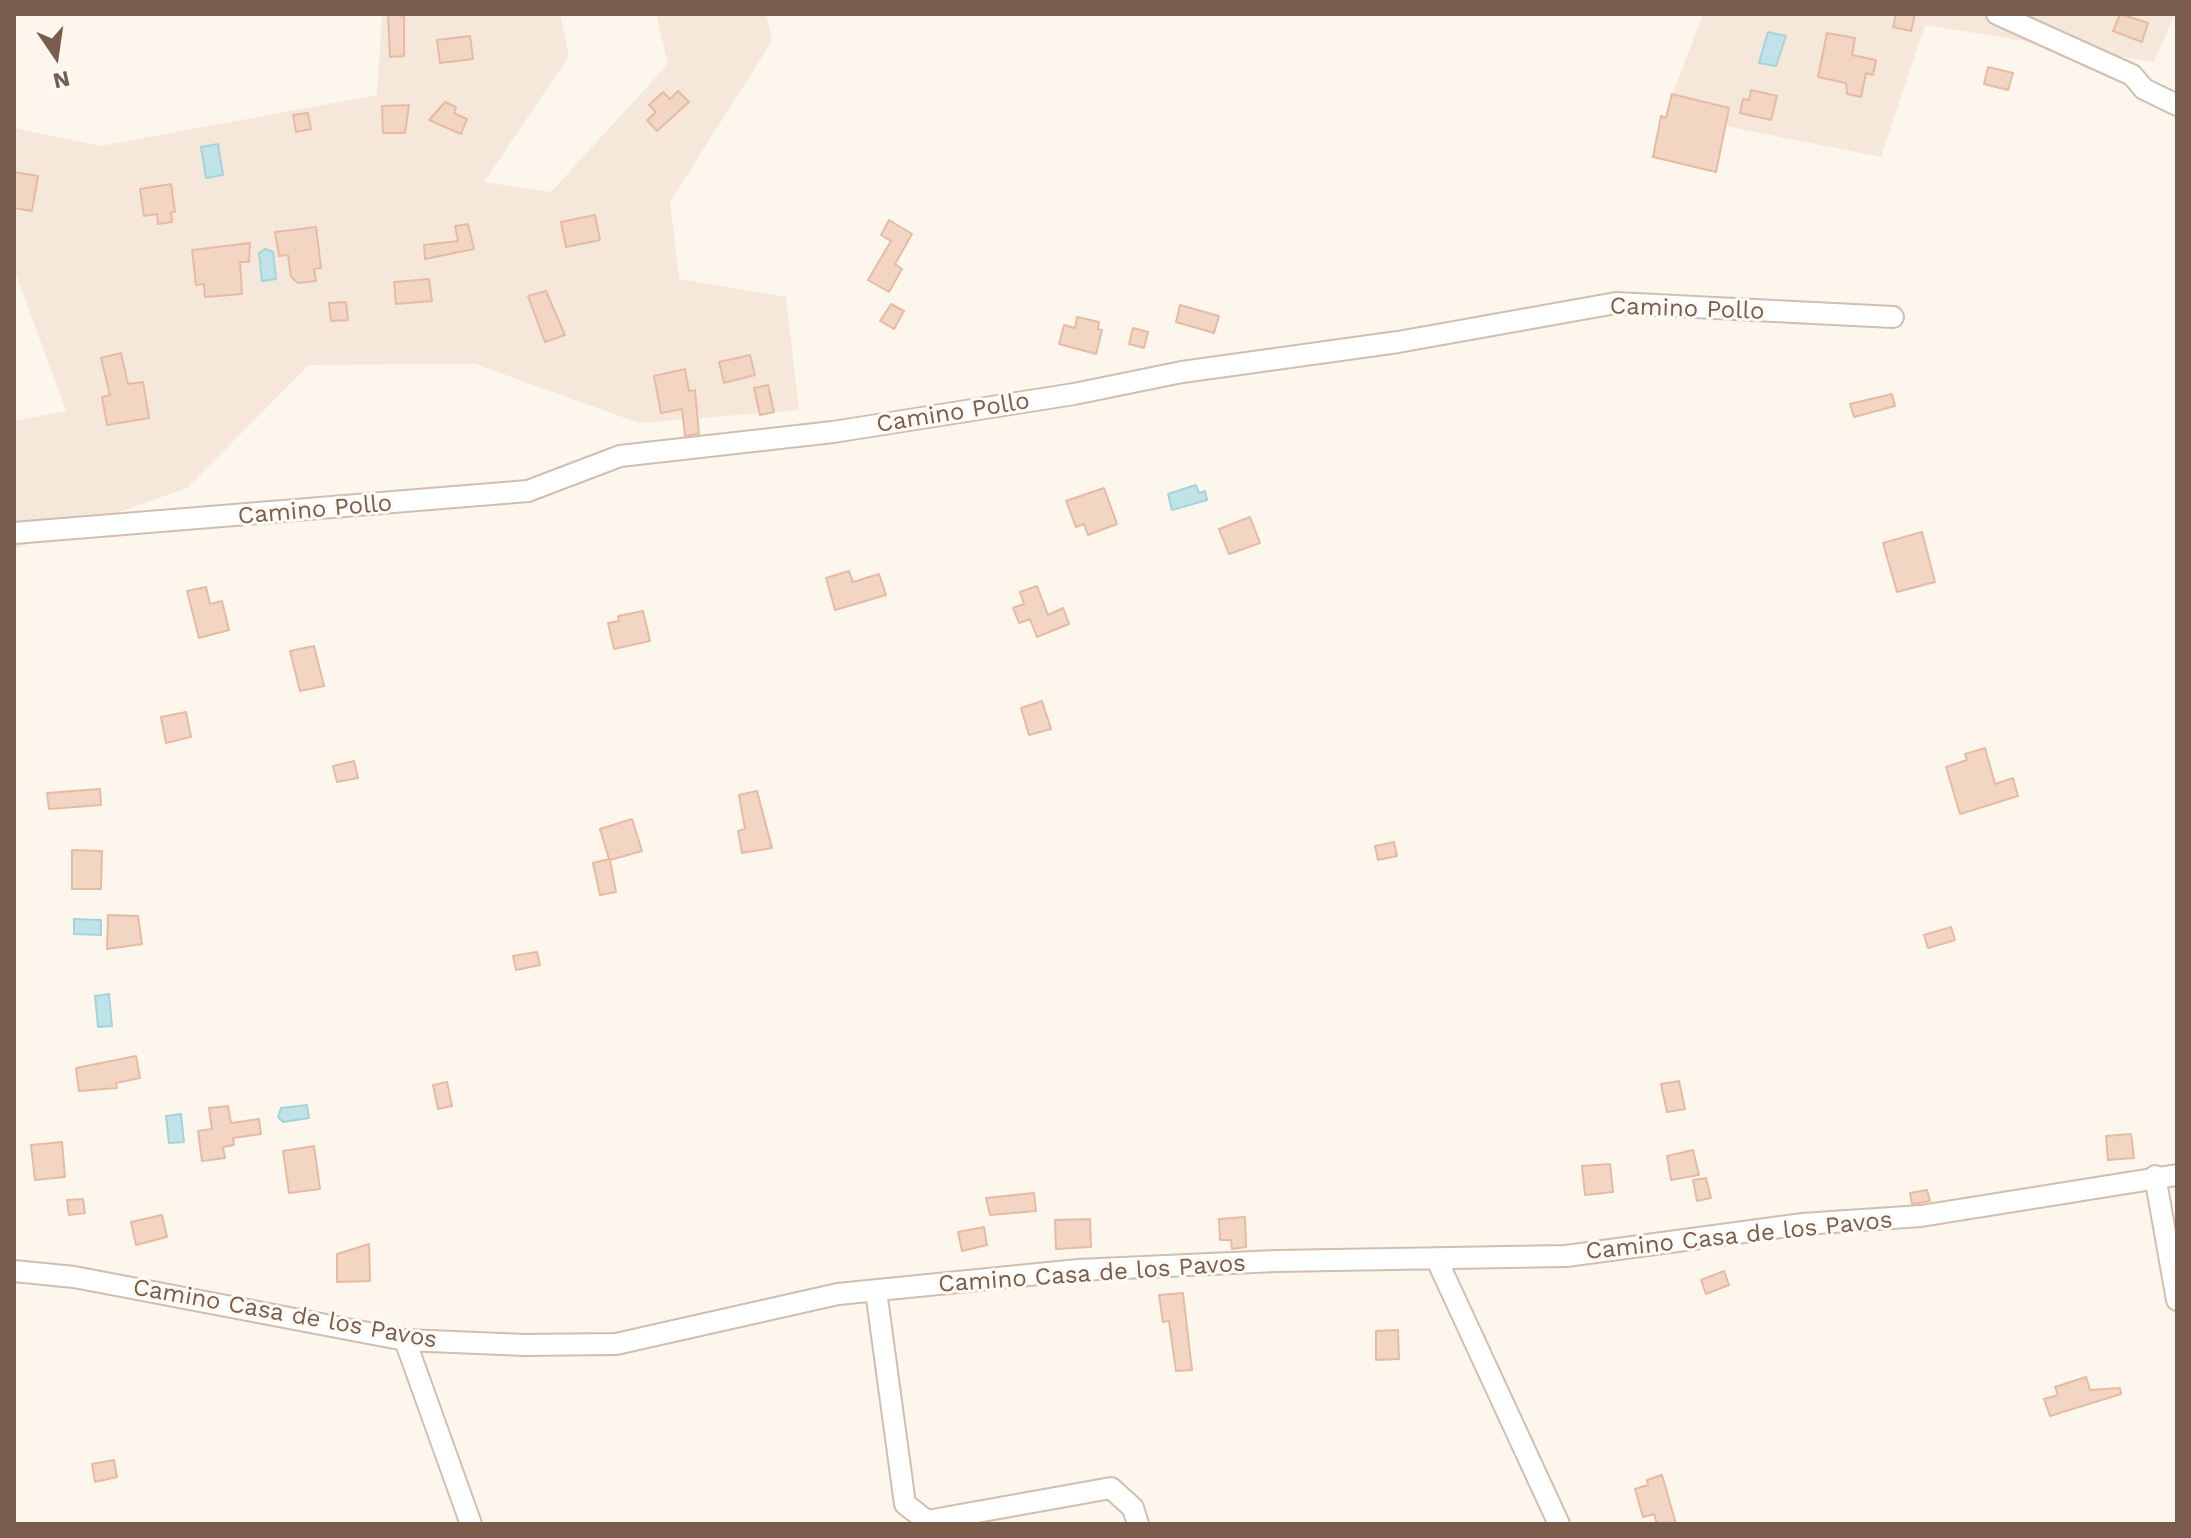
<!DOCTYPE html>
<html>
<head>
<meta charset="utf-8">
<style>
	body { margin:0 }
	#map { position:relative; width:2191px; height:1538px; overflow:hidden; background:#fdf6ec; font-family:"Work Sans",sans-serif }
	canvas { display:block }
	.frame { position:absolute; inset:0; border:16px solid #7a5c4d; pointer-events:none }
	.north { position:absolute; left:16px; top:16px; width:80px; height:80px; -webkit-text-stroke:6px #fffaf3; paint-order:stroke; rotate:167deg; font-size:22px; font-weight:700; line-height:32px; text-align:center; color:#7a5c4d }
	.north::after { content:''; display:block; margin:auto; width:28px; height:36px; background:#7a5c4d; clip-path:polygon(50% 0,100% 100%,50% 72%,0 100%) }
</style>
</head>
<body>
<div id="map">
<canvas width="2191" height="1538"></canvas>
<div class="frame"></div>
<div class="north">N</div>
</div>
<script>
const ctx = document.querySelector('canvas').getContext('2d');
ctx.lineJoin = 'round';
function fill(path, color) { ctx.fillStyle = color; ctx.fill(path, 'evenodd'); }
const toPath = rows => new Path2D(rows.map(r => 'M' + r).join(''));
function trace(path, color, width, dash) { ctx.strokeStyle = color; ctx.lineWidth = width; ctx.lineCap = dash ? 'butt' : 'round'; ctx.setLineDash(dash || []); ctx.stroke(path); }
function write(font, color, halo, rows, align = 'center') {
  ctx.font = font + ' "Work Sans",sans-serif'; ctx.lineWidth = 6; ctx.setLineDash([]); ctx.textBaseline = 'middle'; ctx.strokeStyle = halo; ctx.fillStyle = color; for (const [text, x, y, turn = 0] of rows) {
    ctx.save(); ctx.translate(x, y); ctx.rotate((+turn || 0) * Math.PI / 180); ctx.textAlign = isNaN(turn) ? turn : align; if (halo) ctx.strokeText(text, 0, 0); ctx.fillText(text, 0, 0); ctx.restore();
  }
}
fill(toPath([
	[382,14,560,14,569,56,484,182,551,192,668,64,656,14,766,14,772,41,670,202,679,279,786,297,799,410,639,423,475,364,309,365,187,488,14,549,14,421,66,411,14,269,14,128,100,146,377,95],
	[1703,14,2175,14,2154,62,1925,25,1881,157,1665,114]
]), '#f5e8da');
const water = toPath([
	[1768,32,1786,36,1776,66,1759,63,1768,32],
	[218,144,223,175,206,178,201,147,218,144],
	[265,249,273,252,276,279,262,281,259,253,265,249],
	[1196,485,1199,493,1205,491,1207,500,1172,510,1168,494,1196,485],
	[74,919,101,920,101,935,74,934,74,919],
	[109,994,112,1026,98,1027,95,996,109,994],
	[307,1105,309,1118,283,1122,278,1117,281,1108,307,1105],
	[181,1114,184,1142,169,1143,166,1116,181,1114]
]);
fill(water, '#bfe3e8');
trace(water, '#a5d3da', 2);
const building = toPath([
	[388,14,404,16,404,56,390,57,388,14],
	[1896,14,1915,14,1911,31,1893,27,1896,14],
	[2120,14,2148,23,2142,42,2113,31,2120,14],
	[1827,33,1855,38,1852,55,1876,60,1873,75,1866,73,1861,97,1847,94,1846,83,1818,77,1827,33],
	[470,36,473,59,440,63,437,40,470,36],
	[1988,67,2013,73,2008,90,1984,84,1988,67],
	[1751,90,1777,96,1771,120,1740,113,1743,99,1749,100,1751,90],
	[678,91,689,102,657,131,647,120,656,112,649,105,663,92,670,99,678,91],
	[1672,94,1729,108,1716,172,1653,157,1661,116,1666,118,1672,94],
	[445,102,456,107,454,113,467,119,461,134,429,120,445,102],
	[409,105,405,133,383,133,382,106,409,105],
	[308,113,311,129,296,132,293,115,308,113],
	[14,172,38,176,32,211,14,208,14,172],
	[171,184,175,212,171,212,172,222,158,224,157,214,144,216,140,189,171,184],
	[595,215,600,240,566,247,561,222,595,215],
	[889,220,912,234,895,264,902,269,889,292,868,280,891,241,881,235,889,220],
	[468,224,474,249,425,259,424,245,458,241,455,226,468,224],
	[316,227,321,268,314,269,316,281,298,283,291,277,288,255,279,256,275,232,316,227],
	[250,243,249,262,240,262,242,294,205,297,204,284,196,285,192,250,250,243],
	[429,279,432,301,396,304,394,282,429,279],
	[546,291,565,335,545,342,528,296,546,291],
	[346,302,348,320,331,321,329,303,346,302],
	[891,304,904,311,894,329,880,321,891,304],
	[1180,305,1219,316,1214,333,1176,322,1180,305],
	[1077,317,1099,322,1098,329,1102,330,1096,354,1059,344,1064,325,1075,328,1077,317],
	[1133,328,1148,332,1144,348,1129,344,1133,328],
	[121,353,128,384,143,382,149,418,107,425,102,397,110,395,101,358,121,353],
	[750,355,755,375,724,383,719,362,750,355],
	[685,369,689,391,695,390,699,434,685,436,682,409,661,413,654,376,685,369],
	[768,385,774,412,760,415,754,388,768,385],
	[1892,394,1895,406,1854,417,1850,404,1892,394],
	[1104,488,1117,524,1088,535,1084,524,1076,527,1066,501,1104,488],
	[1250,517,1260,543,1229,554,1219,529,1250,517],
	[1922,532,1935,582,1897,592,1883,543,1922,532],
	[849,571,853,582,879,574,886,595,835,610,826,578,849,571],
	[1037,586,1048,615,1063,608,1069,624,1037,637,1030,619,1019,623,1013,608,1024,604,1020,592,1037,586],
	[206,587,210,604,222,601,229,630,199,638,187,591,206,587],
	[643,611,650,641,614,649,608,623,619,621,618,616,643,611],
	[314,646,324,686,300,691,290,651,314,646],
	[1042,701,1051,729,1029,735,1021,708,1042,701],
	[186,712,191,737,166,743,161,717,186,712],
	[1985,748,1995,784,2013,778,2018,796,1960,814,1946,767,1967,760,1965,754,1985,748],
	[354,761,358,778,337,782,333,766,354,761],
	[100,789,101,805,49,809,47,793,100,789],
	[757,791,772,848,742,853,738,831,745,829,739,795,757,791],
	[632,819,642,851,610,860,616,892,600,895,593,863,609,859,600,829,632,819],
	[1394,842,1397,856,1378,860,1375,846,1394,842],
	[72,850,102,851,101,889,72,889,72,850],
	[108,915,138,916,142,944,107,949,108,915],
	[1951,927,1955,940,1928,948,1924,935,1951,927],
	[537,952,540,965,516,970,513,956,537,952],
	[136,1056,140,1078,116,1083,117,1088,79,1091,76,1068,136,1056],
	[1679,1081,1685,1109,1667,1112,1661,1084,1679,1081],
	[447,1082,452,1106,438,1109,433,1085,447,1082],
	[228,1106,231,1123,259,1119,261,1134,233,1138,234,1145,223,1147,225,1158,202,1161,198,1131,212,1129,209,1108,228,1106],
	[2131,1134,2134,1158,2108,1160,2106,1136,2131,1134],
	[62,1142,65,1177,35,1180,31,1145,62,1142],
	[314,1146,320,1189,289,1193,283,1151,314,1146],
	[1693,1150,1699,1175,1671,1180,1667,1156,1693,1150],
	[1610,1164,1613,1192,1585,1195,1582,1166,1610,1164],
	[1706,1178,1711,1198,1697,1201,1693,1180,1706,1178],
	[1927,1190,1930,1201,1912,1204,1910,1193,1927,1190],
	[1034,1193,1036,1211,990,1215,986,1198,1034,1193],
	[83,1199,85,1213,69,1215,67,1200,83,1199],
	[162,1215,167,1237,136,1245,131,1222,162,1215],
	[1245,1217,1246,1247,1232,1249,1231,1240,1220,1240,1219,1219,1245,1217],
	[1090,1219,1091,1247,1056,1249,1055,1220,1090,1219],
	[984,1227,987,1245,962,1251,958,1232,984,1227],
	[369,1244,370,1281,337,1282,337,1254,369,1244],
	[1724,1271,1729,1285,1706,1294,1701,1280,1724,1271],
	[1183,1293,1192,1370,1176,1371,1169,1321,1163,1322,1159,1295,1183,1293],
	[1398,1330,1399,1359,1376,1360,1376,1331,1398,1330],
	[2086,1377,2090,1390,2120,1388,2121,1394,2050,1416,2044,1399,2058,1395,2055,1387,2086,1377],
	[114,1460,117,1477,95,1482,92,1464,114,1460],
	[1662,1475,1676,1524,1657,1524,1654,1514,1643,1517,1635,1489,1648,1485,1647,1480,1662,1475]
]);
fill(building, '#f3d5c3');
trace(building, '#e6bba3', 2);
const minor = toPath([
	[1997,14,2132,75,2144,89,2177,105],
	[14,533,528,491,620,456,833,432,1074,394,1182,372,1398,342,1616,303,1893,317],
	[2155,1176,2177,1300],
	[1436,1258,1559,1524],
	[14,1271,74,1277,405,1340,525,1345,616,1344,838,1294,1078,1270,1276,1261,1566,1256,1803,1224,1921,1216,2177,1175],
	[876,1291,905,1504,927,1521,1111,1488,1133,1508,1138,1524],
	[405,1340,471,1524]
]);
trace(minor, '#d1beb0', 24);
trace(minor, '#fff', 20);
write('24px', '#7a5c4d', '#fffaf3', [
	["Camino Pollo",1687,309,2],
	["Camino Pollo",953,413,-9],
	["Camino Pollo",315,510,-5],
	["Camino Casa de los Pavos",1739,1236,-6],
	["Camino Casa de los Pavos",1092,1274,-4],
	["Camino Casa de los Pavos",285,1314,10]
]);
</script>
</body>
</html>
